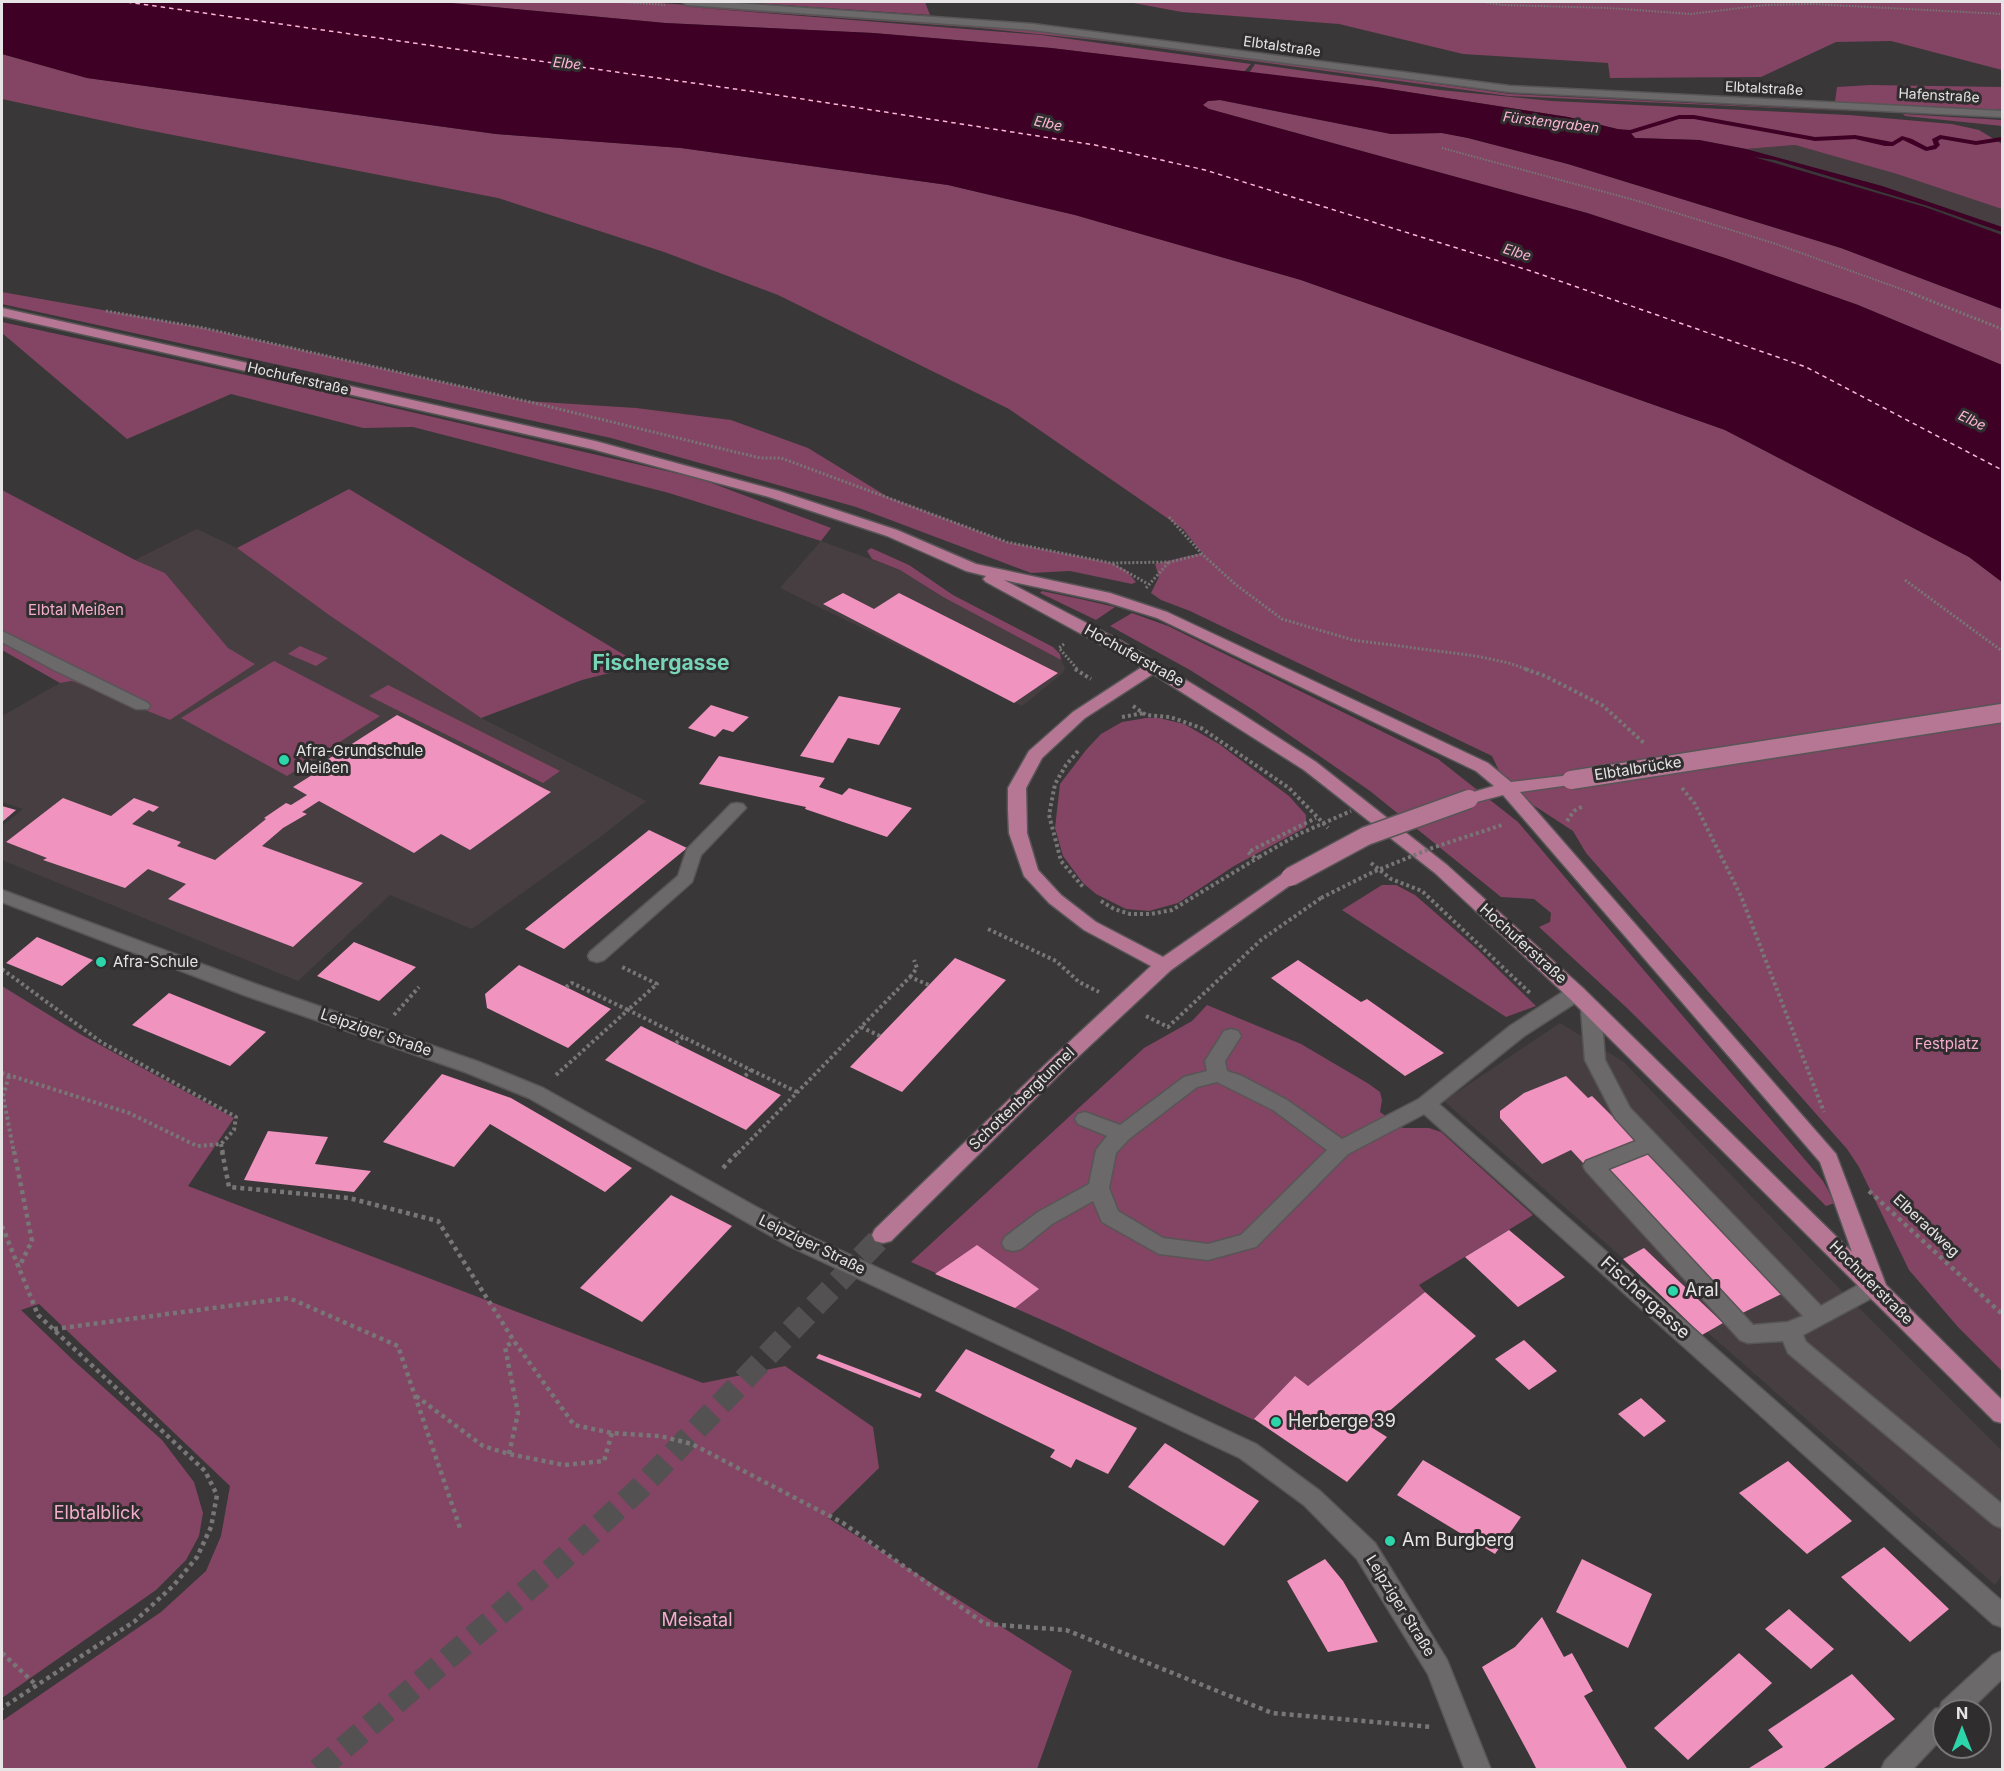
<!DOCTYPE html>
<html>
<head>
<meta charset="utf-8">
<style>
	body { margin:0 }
	#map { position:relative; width:2004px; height:1771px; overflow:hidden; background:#393738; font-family:Inter,sans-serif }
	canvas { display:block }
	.frame { position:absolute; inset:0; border:3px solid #e6e4e5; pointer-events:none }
	.north { position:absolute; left:1932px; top:1699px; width:60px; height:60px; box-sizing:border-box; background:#2f2d2e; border:2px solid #787677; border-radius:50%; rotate:0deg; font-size:16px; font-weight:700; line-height:24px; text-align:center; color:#e6e4e5 }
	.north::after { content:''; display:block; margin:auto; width:21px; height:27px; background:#2dd5ab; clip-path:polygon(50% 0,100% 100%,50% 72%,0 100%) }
</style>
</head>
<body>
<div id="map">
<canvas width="2004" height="1771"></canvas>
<div class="frame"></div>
<div class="north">N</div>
</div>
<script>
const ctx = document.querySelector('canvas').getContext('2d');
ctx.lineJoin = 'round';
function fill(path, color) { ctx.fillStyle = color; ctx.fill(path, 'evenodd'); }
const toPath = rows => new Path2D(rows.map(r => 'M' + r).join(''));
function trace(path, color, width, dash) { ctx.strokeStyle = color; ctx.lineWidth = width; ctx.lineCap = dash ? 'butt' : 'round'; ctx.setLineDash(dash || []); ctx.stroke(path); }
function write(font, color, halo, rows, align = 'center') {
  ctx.font = font + ' Inter,sans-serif'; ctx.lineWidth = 6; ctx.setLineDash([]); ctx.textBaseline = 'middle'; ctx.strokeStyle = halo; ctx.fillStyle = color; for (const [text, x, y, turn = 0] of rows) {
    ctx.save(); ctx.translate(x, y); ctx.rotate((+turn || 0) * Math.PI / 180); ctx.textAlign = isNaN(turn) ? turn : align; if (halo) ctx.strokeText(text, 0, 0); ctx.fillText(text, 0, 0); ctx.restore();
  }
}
fill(toPath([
	[1795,145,1897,174,2002,209,2002,227,1882,186,1746,149],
	[197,529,237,548,329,615,481,718,646,801,599,838,472,929,390,895,298,981,2,860,2,826,23,809,2,802,2,716,60,683,72,681,170,720,254,663,228,649,165,573,135,560],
	[821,541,900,570,943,597,1061,660,1065,668,1063,673,1022,706,780,588],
	[1560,1023,1624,1062,1826,1275,2002,1451,2002,1575,1995,1585,1444,1101]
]), '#473e42');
fill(toPath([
	[440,2,646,2,1014,28,1126,41,1510,94,1868,112,1509,96,1114,42,980,28,676,6,1041,35,1251,64,1244,72,1051,48,873,33,665,23],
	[738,2,925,2,930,15],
	[1128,2,2002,2,2002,70,1891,41,1836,42,1761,77,1610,78,1608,63,1463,54,1339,24,1182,12],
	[2,54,87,78,496,134,681,148,948,185,1075,215,1301,280,1725,430,1969,557,2002,582,2002,1371,1958,1327,1909,1270,1859,1167,1847,1149,1586,853,1573,831,1507,788,1492,756,1190,611,1161,600,1151,593,1159,577,1155,564,1202,553,1183,529,1009,409,778,295,664,252,498,198,137,128,2,99],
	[1255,64,1440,90,1552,101,1849,115,1952,124,1979,130,2002,144,2002,209,1897,174,1795,145,1746,149,1699,140,1635,138,1629,132,1568,117,1376,87,1249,73],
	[1870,85,2002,87,2002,110,1835,102,1837,87],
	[1220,100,1391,134,1442,133,1468,138,1568,164,1841,248,2002,309,2002,365,1858,305,1725,258,1587,213,1209,109,1202,105,1208,101],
	[1903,114,2002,120,2002,126,1905,116],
	[2,292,204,328,526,401,636,408,731,420,808,448,888,497,1007,542,1111,563,1126,570,1136,582,1132,584,1070,571,1031,573,856,507,611,438,2,304],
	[2,322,342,396,701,479,831,528,821,541,669,493,413,427,363,428,231,394,127,439,2,333],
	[349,489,641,665,582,680,481,718,329,615,237,548],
	[2,490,135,560,165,573,228,648,255,664,170,720,72,681,60,683,2,650],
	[871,548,909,565,953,595,1053,647,1060,654,1061,660,943,597,900,570,872,559,867,551],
	[1042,591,1080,599,1115,607,1096,620,1040,593],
	[1132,613,1168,626,1438,759,1518,822,1823,1181,1835,1203,1826,1206,1627,1008,1539,927,1550,922,1551,913,1534,899,1501,897,1370,791,1252,709,1190,670,1110,626],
	[300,646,328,658,316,666,288,654],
	[274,661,380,716,287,776,181,718],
	[388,685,560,771,543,783,369,696],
	[1146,718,1159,718,1184,724,1219,744,1289,796,1306,815,1306,827,1234,866,1178,903,1149,911,1126,909,1096,894,1083,883,1063,856,1055,828,1060,784,1086,750,1101,734,1122,722],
	[1382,885,1396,885,1415,895,1477,949,1536,1006,1506,1017,1342,910],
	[2,986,80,1034,234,1118,188,1186,703,1383,785,1366,873,1427,879,1468,828,1518,1072,1671,1037,1769,2,1769,2,1721,161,1612,206,1571,221,1536,230,1486,39,1304,21,1310,73,1360,162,1440,194,1482,203,1513,199,1536,186,1560,156,1590,2,1698],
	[1207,1005,1301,1044,1369,1084,1380,1092,1382,1100,1380,1112,1403,1128,1429,1128,1441,1132,1533,1215,1419,1285,1425,1292,1307,1387,1294,1377,1254,1420,1060,1328,911,1262,1144,1048,1192,1021]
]), '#834563');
fill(toPath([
	[2,2,440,2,665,23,873,33,1051,48,1376,87,1568,117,1630,132,1635,138,1699,140,1746,149,1882,186,2002,227,2002,309,1841,248,1568,164,1468,138,1442,133,1391,134,1220,100,1208,101,1203,105,1209,109,1587,213,1725,258,1858,305,2002,365,2002,582,1969,557,1725,430,1301,280,1075,215,948,185,681,148,496,134,87,78,2,54]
]), '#3e0025');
fill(toPath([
	[1754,157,1775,160,1928,206,2002,232,2002,235,1925,207]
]), '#393738');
fill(toPath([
	[1679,115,1694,115,1815,137,1855,135,1892,142,1902,136,1912,139,1927,147,1934,145,1932,139,1940,135,1976,141,2002,137,2002,141,1976,145,1941,139,1938,141,1940,145,1936,149,1926,151,1903,140,1893,146,1885,146,1855,139,1815,141,1694,119,1679,119,1630,134,1616,133,1613,131,1616,129,1630,130,1679,115]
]), '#3e0025');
trace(toPath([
	[127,2,777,95,1095,145,1205,170,1531,271,1806,367,2002,470]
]), '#feb6d6', 1.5, [4.5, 4]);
fill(toPath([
	[843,593,874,609,899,593,1058,673,1014,703,823,604],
	[839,696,901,708,879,745,848,738,833,763,800,756],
	[711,705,739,714,749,717,733,732,723,729,715,737,688,728],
	[397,715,551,792,470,850,441,834,414,853,319,801,302,812,307,814,283,828,262,846,363,883,293,947,168,899,186,884,148,869,125,888,43,860,47,858,6,842,63,798,111,816,134,798,159,807,153,812,149,810,132,824,181,842,177,846,215,860,266,819,264,818,286,803,291,805,307,795,293,787,320,770,316,767],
	[719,756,825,778,819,787,842,795,849,788,912,808,887,837,805,809,806,807,699,784],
	[2,806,16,810,2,822],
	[649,830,687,848,564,949,525,929],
	[37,937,93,960,62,986,6,963],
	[354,942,416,967,379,1001,317,976],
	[955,958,1006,980,902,1092,850,1067],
	[1298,960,1361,1002,1367,999,1444,1053,1405,1076,1271,978],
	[519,965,566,987,611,1009,568,1048,487,1008,485,994],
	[169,993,266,1032,230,1066,132,1025],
	[641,1026,744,1077,781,1095,746,1130,605,1060],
	[442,1074,511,1098,632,1168,605,1192,490,1124,454,1167,383,1142],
	[1566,1076,1588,1098,1592,1096,1619,1123,1638,1116,1800,1285,1728,1320,1571,1150,1542,1164,1500,1118,1500,1111,1524,1093],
	[268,1131,328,1137,315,1164,371,1171,354,1192,244,1180],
	[671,1195,732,1226,642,1322,580,1288],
	[1509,1230,1565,1277,1518,1307,1465,1257],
	[977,1245,1039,1289,1015,1308,935,1274],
	[1644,1248,1723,1323,1702,1335,1623,1259],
	[1425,1292,1476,1336,1371,1427,1387,1437,1347,1482,1254,1419,1295,1376,1308,1386],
	[1524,1340,1557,1371,1529,1390,1495,1359],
	[966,1349,1137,1428,1108,1474,1076,1459,1071,1468,1050,1457,1055,1450,935,1391],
	[819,1354,869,1373,922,1394,920,1398,816,1358],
	[1641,1398,1666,1421,1644,1437,1618,1414],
	[1165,1443,1259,1501,1224,1546,1128,1487],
	[1423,1460,1521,1517,1495,1554,1397,1495],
	[1788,1461,1852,1521,1807,1554,1739,1493],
	[1884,1547,1949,1609,1910,1642,1841,1577],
	[1325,1559,1343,1581,1378,1642,1328,1652,1287,1581],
	[1582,1559,1652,1594,1628,1648,1556,1612],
	[1789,1609,1834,1649,1811,1669,1765,1629],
	[1542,1617,1564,1657,1572,1653,1593,1691,1584,1696,1628,1770,1537,1770,1531,1758,1482,1667,1515,1647],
	[1739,1653,1772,1683,1688,1760,1654,1728],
	[1852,1674,1895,1719,1821,1770,1746,1770,1783,1747,1768,1730]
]), '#f093be');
trace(toPath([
	[318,1770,554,1567,639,1489,883,1235]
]), '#535152', 23, [23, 11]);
const minor = toPath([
	[682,2,721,2,1033,24,1510,86,2002,111,2002,117,1510,92,1033,30,687,5,682,2],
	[2,631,148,703,150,706,148,709,136,709,54,670,2,642,2,631],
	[737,803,743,804,746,808,701,855,692,882,604,960,597,962,590,960,588,956,590,952,678,876,687,849,731,804,737,803],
	[2,890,258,985,479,1062,543,1088,803,1233,1256,1444,1320,1491,1375,1543,1447,1660,1491,1770,1465,1770,1428,1674,1357,1559,1304,1505,1240,1458,787,1245,529,1098,465,1072,244,995,2,902,2,890],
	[1576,986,1583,988,1586,993,1583,998,1524,1036,1439,1104,2002,1601,2002,1627,1993,1624,1424,1114,1348,1154,1256,1247,1248,1249,1208,1260,1159,1254,1102,1222,1093,1201,1052,1224,1021,1249,1013,1251,1005,1249,1002,1243,1005,1237,1038,1212,1089,1184,1096,1150,1107,1136,1078,1124,1075,1119,1078,1114,1085,1112,1120,1125,1184,1077,1207,1071,1205,1061,1224,1031,1231,1029,1238,1031,1241,1036,1225,1061,1227,1071,1242,1076,1287,1100,1342,1139,1419,1099,1510,1026,1569,988,1576,986],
	[1217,1082,1273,1110,1327,1150,1241,1235,1208,1244,1163,1238,1118,1211,1109,1188,1116,1153,1129,1139,1197,1087,1217,1082],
	[1591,1002,1598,1004,1601,1009,1605,1060,1630,1108,1821,1306,1867,1280,1875,1277,1883,1280,1886,1286,1883,1292,1803,1335,1806,1342,2002,1504,2002,1528,1994,1525,1788,1353,1783,1341,1748,1343,1740,1340,1586,1171,1583,1166,1586,1161,1636,1141,1615,1118,1585,1060,1581,1009,1584,1004,1591,1002],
	[1648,1153,1803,1316,1788,1322,1753,1325,1608,1169,1648,1153],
	[2002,1651,2002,1679,1969,1711,1944,1711,1944,1736,1912,1770,1881,1770,1885,1761,1935,1709,1940,1708,1942,1702,1993,1655,2002,1651]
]);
const major = toPath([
	[2,308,595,441,779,491,897,530,976,564,1110,593,1167,612,1488,763,1511,782,1571,775,1577,776,1580,780,1577,784,1520,792,1836,1154,1886,1285,2002,1400,2002,1423,1994,1421,1569,998,1435,873,1304,770,1153,674,1085,718,1042,758,1026,788,1027,833,1038,870,1061,895,1096,922,1163,957,1284,873,1290,871,1296,873,1299,877,1296,881,1171,970,1065,1069,891,1241,883,1243,875,1241,872,1235,875,1229,1051,1059,1151,966,1084,930,1049,903,1024,876,1009,833,1008,810,1008,788,1029,751,1073,712,1142,667,986,582,983,579,986,576,966,571,887,536,769,497,592,449,2,316,2,308],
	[1004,580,1106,602,1157,618,1476,771,1494,786,1463,795,1460,799,1463,803,1469,804,1503,795,1820,1162,1852,1252,1583,988,1447,865,1316,762,1237,711,1123,642,1004,580]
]);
trace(minor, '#585556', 3);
trace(major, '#585556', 3);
trace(toPath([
	[622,2,665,5],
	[1484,2,1502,5,1609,8,1691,14,1765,5,1812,4,2002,14],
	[1442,148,1638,201,1776,244,1915,294]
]), '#787677', 2, [1.5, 1.5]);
trace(toPath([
	[1911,293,2002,329],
	[106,311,204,328,526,401,760,458,781,458,1007,542,1111,563,1170,562,1202,554],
	[1169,517,1202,554,1235,584,1282,619,1353,640,1476,656,1509,663,1529,670],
	[1113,564,1148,584],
	[1905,580,2002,651],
	[1146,588,1169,562],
	[1064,644,1059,648,1078,670]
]), '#787677', 3, [2, 2]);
trace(toPath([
	[1075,669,1091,679],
	[1525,669,1545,676,1602,705,1644,743],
	[1133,706,1146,715,1170,717,1201,728,1289,788,1328,828],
	[1122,717,1144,713],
	[1078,751,1066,765,1055,784,1049,815,1061,861,1083,887],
	[1682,788,1695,804,1741,896,1824,1112],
	[1567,821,1574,811,1583,806],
	[1255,858,1248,852,1316,818],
	[1371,863,1391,879,1422,891,1531,994],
	[1101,901,1114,909,1130,914,1151,914,1172,910,1259,857],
	[988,929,1056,961,1079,982,1099,992],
	[2,969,101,1042,236,1117,234,1130,221,1144,197,1146,129,1113,2,1073],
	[910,977,917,968,914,960],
	[566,987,572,983,628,1010,657,984,620,966],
	[394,1015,419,987],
	[1146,1016,1168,1027,1261,940,1321,898],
	[880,1036,861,1027,910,977,929,985],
	[676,1043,683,1037,751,1070,744,1077],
	[751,1070,797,1092],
	[556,1075,628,1010,683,1037],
	[9,1076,3,1096,14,1153],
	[221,1144,223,1153],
	[738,1153,861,1027]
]), '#787677', 4, [3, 3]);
trace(toPath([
	[14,1151,32,1241,19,1267],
	[222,1151,229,1187,349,1198,438,1221,514,1341,574,1425,612,1433,660,1436,692,1444,843,1523,985,1624,1066,1630,1272,1713,1432,1727],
	[723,1168,739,1151],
	[1869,1191,2002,1314],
	[2,1226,38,1315,205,1471,217,1495,211,1527,197,1557,174,1585,135,1621,2,1708],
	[54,1329,289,1298,398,1346,460,1528],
	[416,1396,483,1446,509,1454,564,1465,604,1461,612,1433],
	[509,1454,518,1413,505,1347,514,1341],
	[2,1653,35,1684]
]), '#787677', 4.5, [4, 4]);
fill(minor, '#6c696a');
fill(major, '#b67795');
const majorBridge = toPath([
	[1571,780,2002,713],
	[1290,877,1366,836,1469,799]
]);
trace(majorBridge, '#585556', 21, []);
trace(toPath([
	[1259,857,1299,834,1351,811],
	[1321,898,1373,872,1432,848,1502,825]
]), '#787677', 4, [3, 3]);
trace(majorBridge, '#b67795', 18);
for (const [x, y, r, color] of [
	[284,760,6,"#2dd5ab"],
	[101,962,6,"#2dd5ab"],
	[1673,1291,6,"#2dd5ab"],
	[1276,1422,6,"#2dd5ab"],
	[1390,1541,6,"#2dd5ab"]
]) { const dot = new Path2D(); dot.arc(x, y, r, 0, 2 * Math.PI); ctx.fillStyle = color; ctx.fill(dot); trace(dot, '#2f2d2e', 2); }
write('14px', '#e6e4e5', '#2f2d2e', [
	["Elbtalstraße",1282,47,8],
	["Elbtalstraße",1764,89,3],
	["Hafenstraße",1939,96,3],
	["Hochuferstraße",298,379,13]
]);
write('italic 14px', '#feb6d6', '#2f2d2e', [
	["Elbe",567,64,6],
	["Fürstengraben",1551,123,7],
	["Elbe",1048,124,12],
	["Elbe",1517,253,17],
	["Elbe",1972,421,25]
]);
write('15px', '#f5adcd', '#2f2d2e', [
	["Elbtal Meißen",76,610],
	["Festplatz",1947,1044]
]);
write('15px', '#e6e4e5', '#2f2d2e', [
	["Hochuferstraße",1134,656,29],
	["Elbtalbrücke",1638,769,-9],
	["Hochuferstraße",1523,944,42],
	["Leipziger Straße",376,1033,19],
	["Schottenbergtunnel",1022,1099,-44],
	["Elberadweg",1926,1226,43],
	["Leipziger Straße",812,1245,26],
	["Hochuferstraße",1871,1283,45],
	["Leipziger Straße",1400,1606,58]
]);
write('15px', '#e6e4e5', '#2f2d2e', [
	["Afra-Grundschule",296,751],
	["Meißen",296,768],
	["Afra-Schule",113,962]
], 'left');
write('18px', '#e6e4e5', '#2f2d2e', [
	["Aral",1685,1291],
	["Herberge 39",1288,1422],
	["Am Burgberg",1402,1541]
], 'left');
write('18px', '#e6e4e5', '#2f2d2e', [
	["Fischergasse",1645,1298,42]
]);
write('18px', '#f5adcd', '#2f2d2e', [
	["Elbtalblick",97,1514],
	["Meisatal",697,1621]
]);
write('bold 21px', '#77d4b6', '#2f2d2e', [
	["Fischergasse",661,664]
]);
</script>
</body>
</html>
